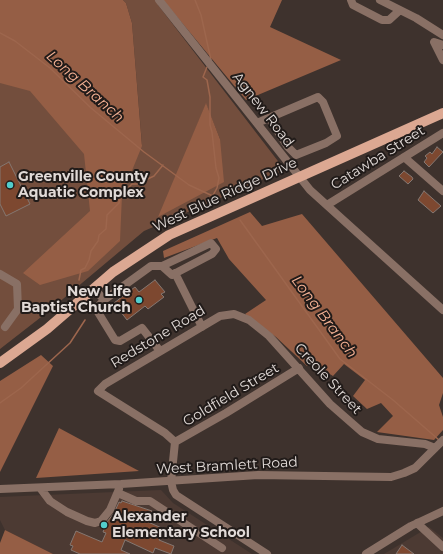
<!DOCTYPE html>
<html>
<head>
<meta charset="utf-8">
<style>
	body { margin:0 }
	canvas { display:block; background:#3e322d }
</style>
</head>
<body>
<canvas width="443" height="554"></canvas>
<script>
const ctx = document.querySelector('canvas').getContext('2d');
ctx.lineJoin = 'round';
function fill(path, color) { ctx.fillStyle = color; ctx.fill(path, 'evenodd'); }
const toPath = rows => new Path2D(rows.map(r => 'M' + r).join(''));
function trace(path, color, width, dash) { ctx.strokeStyle = color; ctx.lineWidth = width; ctx.lineCap = dash ? 'butt' : 'round'; ctx.setLineDash(dash || []); ctx.stroke(path); }
function write(font, color, halo, rows, align = 'center') {
  ctx.font = font + ' Montserrat,sans-serif'; ctx.lineWidth = 4; ctx.setLineDash([]); ctx.textBaseline = 'middle'; ctx.strokeStyle = halo; ctx.fillStyle = color; for (const [text, x, y, turn = 0] of rows) {
    ctx.save(); ctx.translate(x, y); ctx.rotate((+turn || 0) * Math.PI / 180); ctx.textAlign = isNaN(turn) ? turn : align; if (halo) ctx.strokeText(text, 0, 0); ctx.fillText(text, 0, 0); ctx.restore();
  }
}
fill(toPath([
	[161,490,173,503,252,554,53,554,5,530,0,520,0,497],
	[429,527,443,538,443,554,384,554]
]), '#4c3a33');
fill(toPath([
	[123,0,164,0,158,5,284,169,282,171,144,231,45,314,0,349,0,50,142,145,132,23,126,3],
	[206,104,220,139,174,181]
]), '#734e3d');
fill(toPath([
	[0,0,123,0,126,3,132,23,142,146,122,195,120,241,88,271,40,285,23,273,90,211,84,154,30,91,0,83],
	[163,0,282,0,270,27,341,60,246,100],
	[206,103,220,139,224,182,158,217],
	[250,212,262,226,302,214,443,378,443,393,439,405,443,417,443,430,434,440,377,432,393,416,381,403,367,409,353,396,365,380,344,364,333,376,315,365,307,366,276,337,245,314,266,300,229,259,217,238,164,258,163,251],
	[41,355,53,366,0,472,0,381],
	[59,428,139,471,36,478],
	[5,530,53,554,0,554,0,543]
]), '#955e45');
trace(toPath([
	[195,0,201,15,211,60],
	[0,33,15,41,50,68,91,108,144,152,189,185,215,197],
	[207,67,203,77,207,80,210,97,210,125,212,132,216,168,219,178,217,188,212,197],
	[240,220,340,359,393,400,439,440],
	[79,280,81,270,85,268,89,260,91,251,98,241,99,235,106,229,107,215,119,203,121,195,132,184,137,184,154,176,163,165],
	[0,403,21,388,70,343,85,320]
]), '#9d664d', 1.5);
const building = toPath([
	[437,147,443,152,429,167,424,162,427,158,425,156,430,152,432,154,437,147],
	[9,162,30,204,6,216,0,204,0,167,9,162],
	[404,171,412,177,413,179,408,184,399,176,404,171],
	[424,191,441,206,433,213,418,200,424,191],
	[155,280,165,292,161,294,164,297,148,309,145,306,127,320,114,303,135,287,139,292,155,280],
	[122,501,152,511,148,522,164,529,159,540,174,546,171,554,155,548,153,553,125,540,121,550,130,554,80,554,71,550,73,546,70,545,76,531,102,542,106,533,103,532,107,522,114,513,119,502,121,503,122,501],
	[402,545,414,554,396,554,402,545]
]);
fill(building, '#7d4830');
trace(building, '#847771', 1);
trace(toPath([
	[159,0,310,190,443,310],
	[351,0,353,5,382,20,389,20,400,10],
	[380,0,416,18,443,35],
	[443,45,434,42,443,60],
	[257,123,318,97,323,102,337,136,326,143,296,155,288,147,269,118],
	[404,157,443,191],
	[327,205,443,133],
	[175,273,202,327],
	[0,274,17,284,18,309,5,327],
	[94,288,104,300],
	[160,351,142,328,120,341,115,340,96,309,104,300,151,266,162,266,211,243,216,249,212,254,172,275,162,266],
	[175,442,226,413,299,368],
	[0,489,121,484,258,475,391,477,404,473,415,468,443,440],
	[41,489,50,501,67,512,87,521,95,523,101,521,110,510,119,489],
	[118,493,136,501,150,501,222,548],
	[417,523,443,547],
	[267,554,176,495,173,490,171,481,175,442,165,433,98,391,105,384,220,316,234,314,249,320,269,336,330,404,362,432,378,439,425,444,435,448],
	[366,554,411,526,443,511]
]), '#897065', 8);
trace(toPath([
	[0,363,47,329,113,272,169,235,443,113]
]), '#dca892', 10);
for (const [x, y, r, color] of [
	[10,185,4,"#52cdcc"],
	[139,300,4,"#52cdcc"],
	[104,525,4,"#52cdcc"]
]) { const dot = new Path2D(); dot.arc(x, y, r, 0, 2 * Math.PI); ctx.fillStyle = color; ctx.fill(dot); trace(dot, '#211b19', 1.5); }
write('14px', '#e1dad7', '#211b19', [
	["Agnew Road",263,110,52],
	["Catawba Street",378,158,-32],
	["West Blue Ridge Drive",225,195,-25],
	["Redstone Road",158,337,-31],
	["Creole Street",328,379,47],
	["Goldfield Street",231,395,-31],
	["West Bramlett Road",227,466,-3]
]);
write('bold 14px', '#e1dad7', '#211b19', [
	["Greenville County",18,177],
	["Aquatic Complex",18,193],
	["New Life",131,292,"right"],
	["Baptist Church",131,308,"right"],
	["Alexander",112,517],
	["Elementary School",112,533]
], 'left');
write('italic 15px', '#f4b194', '#211b19', [
	["Long Branch",85,87,42],
	["Long Branch",324,317,53]
]);
</script>
</body>
</html>
